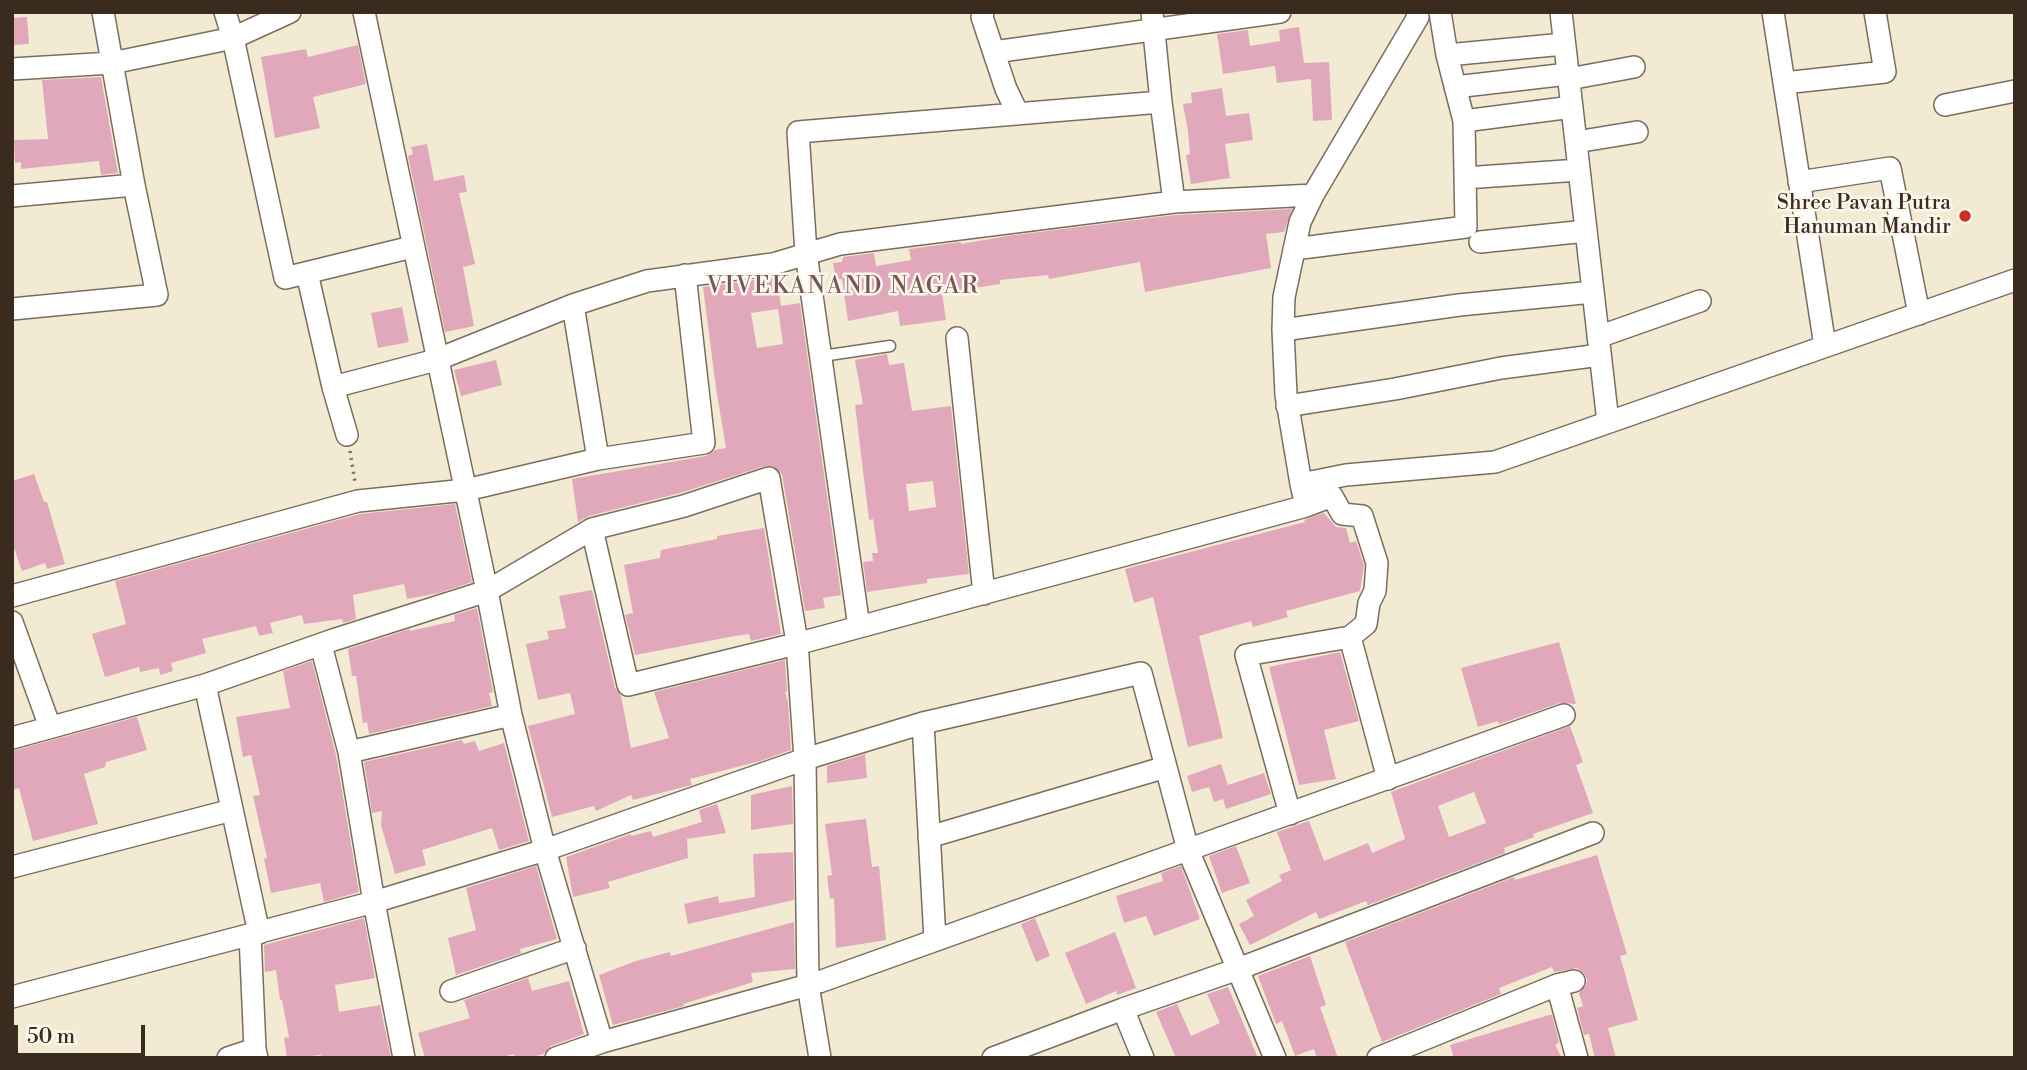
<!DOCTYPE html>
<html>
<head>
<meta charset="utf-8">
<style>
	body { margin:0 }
	#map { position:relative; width:2027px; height:1070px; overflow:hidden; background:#f3ead3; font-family:"Libre Bodoni",serif }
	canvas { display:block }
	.frame { position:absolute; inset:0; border:14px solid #3b2a1e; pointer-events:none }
	.scale { position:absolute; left:14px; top:1025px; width:131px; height:32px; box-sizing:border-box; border:4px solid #3b2a1e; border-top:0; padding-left:9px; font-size:21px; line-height:24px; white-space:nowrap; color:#3b2a1e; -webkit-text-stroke:5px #fbf7ec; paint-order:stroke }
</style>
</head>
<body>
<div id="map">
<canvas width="2027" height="1070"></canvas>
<div class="frame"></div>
<div class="scale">50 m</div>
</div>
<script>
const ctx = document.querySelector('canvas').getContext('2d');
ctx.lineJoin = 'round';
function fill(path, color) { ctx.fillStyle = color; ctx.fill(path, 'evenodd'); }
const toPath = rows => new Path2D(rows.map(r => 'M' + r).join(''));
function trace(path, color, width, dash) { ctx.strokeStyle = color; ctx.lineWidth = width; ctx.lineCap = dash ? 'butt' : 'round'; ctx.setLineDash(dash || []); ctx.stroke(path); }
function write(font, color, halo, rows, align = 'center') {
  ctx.font = font + ' "Libre Bodoni",serif'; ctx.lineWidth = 5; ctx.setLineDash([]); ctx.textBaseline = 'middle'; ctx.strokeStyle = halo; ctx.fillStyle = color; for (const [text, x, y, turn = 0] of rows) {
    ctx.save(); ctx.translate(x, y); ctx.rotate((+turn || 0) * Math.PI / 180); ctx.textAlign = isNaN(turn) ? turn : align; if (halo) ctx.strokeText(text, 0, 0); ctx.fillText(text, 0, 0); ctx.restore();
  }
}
fill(toPath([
	[27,17,29,44,12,45,12,18],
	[1299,27,1304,63,1329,62,1332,120,1313,121,1311,79,1277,83,1275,66,1223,74,1217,34,1248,30,1250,46,1280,41,1279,30],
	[358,45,366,84,313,97,320,128,275,138,261,57,306,49,308,57],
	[101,77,118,173,101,175,99,161,21,169,21,162,15,163,14,140,48,139,42,80],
	[1222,88,1226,116,1249,113,1253,140,1225,144,1230,178,1191,184,1186,155,1190,154,1188,131,1183,104,1192,103,1191,93],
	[427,144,434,181,464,175,467,192,459,193,475,264,463,267,474,326,445,332,408,156,413,154,411,147],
	[1292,209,1284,232,1266,234,1271,268,1145,292,1140,262,1049,279,1048,275,1000,280,1000,284,942,293,946,320,900,326,898,311,848,321,842,279,836,280,833,263,842,262,843,257,874,253,876,266,911,260,909,249,961,242,961,244,1007,236,1175,215],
	[777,277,781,306,800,303,841,595,823,598,825,608,805,611,782,474,773,466,765,466,680,493,589,516,578,522,572,479,706,456,715,450,726,448,716,388,703,287],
	[778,309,783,344,757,348,751,313],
	[402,307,409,342,378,348,371,313],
	[887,354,889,365,904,363,912,411,951,406,969,574,927,579,927,583,867,592,863,562,873,561,872,553,878,553,873,519,869,520,855,405,863,404,855,360],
	[933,481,936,507,909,511,906,484],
	[496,360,502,385,461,396,454,370],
	[34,474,44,502,47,502,65,564,47,569,45,563,22,571,12,542,12,481],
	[455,504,472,582,439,593,407,599,404,584,353,595,356,619,343,623,342,619,304,624,302,615,270,623,273,633,259,636,256,626,202,639,206,653,171,663,173,671,160,675,159,668,140,672,139,667,105,677,92,634,126,624,115,581,360,514],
	[1324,513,1336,527,1346,528,1350,543,1356,541,1364,565,1360,591,1286,611,1288,617,1253,627,1251,621,1199,636,1223,738,1188,747,1153,597,1134,603,1125,569,1305,522,1304,520],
	[764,528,781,634,751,641,749,634,735,636,635,655,625,615,633,613,624,565,660,558,661,550,717,539,717,536],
	[592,590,615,688,621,696,631,748,669,738,654,692,785,660,787,691,785,692,788,702,791,750,760,761,690,779,692,785,684,787,633,800,631,795,596,811,594,806,552,817,528,726,575,714,570,693,538,700,526,644,549,639,547,631,566,628,559,596],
	[477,608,493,692,489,693,492,706,369,734,367,722,363,723,356,676,352,676,348,649,410,629,410,631,455,621,454,615],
	[1559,642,1576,704,1560,703,1499,724,1498,721,1478,727,1461,668],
	[1340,652,1359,721,1324,730,1336,779,1299,785,1269,667],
	[312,661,336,755,359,892,324,902,320,883,271,893,264,859,267,858,253,796,260,795,251,755,243,757,236,717,290,708,283,671],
	[137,717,147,750,106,762,105,767,84,774,98,824,33,841,19,788,12,790,12,751],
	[1570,726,1583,762,1576,765,1593,813,1533,834,1534,837,1504,848,1505,853,1368,905,1366,901,1319,919,1316,912,1250,945,1239,924,1254,916,1246,900,1282,881,1279,875,1291,870,1277,832,1309,821,1324,861,1368,843,1372,853,1405,839,1391,792],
	[1474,792,1486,823,1449,837,1438,806],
	[462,740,464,744,475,741,479,751,504,743,529,841,499,850,492,828,422,850,426,865,395,874,381,825,382,811,372,813,364,762],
	[865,754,867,778,827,783,827,766],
	[1221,764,1228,785,1264,773,1271,794,1226,809,1223,799,1214,802,1209,787,1192,792,1187,776],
	[792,786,793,824,751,830,751,795],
	[717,804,726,833,687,839,688,858,608,882,610,888,573,897,566,857,631,834,631,836,651,831,653,837,702,822,699,810],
	[866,819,872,867,879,866,886,940,836,948,834,898,830,899,827,876,832,875,825,824],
	[1236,846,1250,883,1222,893,1209,856],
	[793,852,794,900,688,924,684,904,718,896,719,903,755,897,753,854],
	[1597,855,1627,954,1620,956,1638,1020,1608,1028,1616,1058,1595,1058,1589,1034,1584,1035,1577,1008,1583,1006,1579,993,1586,985,1587,979,1584,973,1577,968,1554,972,1552,967,1499,988,1501,994,1382,1042,1345,942,1514,877,1515,880],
	[536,866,557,939,520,949,521,953,456,975,448,938,476,930,466,888],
	[1181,866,1200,919,1154,936,1146,916,1124,923,1116,896,1163,881,1161,873],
	[364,918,375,978,335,985,339,1012,380,1005,391,1058,321,1058,321,1055,287,1058,284,1038,289,1037,282,1000,280,1000,276,970,265,972,264,945],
	[1035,918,1050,956,1036,962,1021,924],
	[794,922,795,969,751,973,753,982,683,1004,684,1006,613,1025,599,975,636,961,670,952,671,956],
	[1115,932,1136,988,1117,995,1116,991,1086,1004,1065,953],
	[1310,956,1326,1005,1320,1007,1338,1058,1317,1058,1314,1049,1295,1056,1282,1021,1276,1024,1258,976],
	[528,978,532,991,569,981,584,1034,551,1046,543,1054,529,1058,515,1058,514,1054,499,1058,425,1058,418,1033,470,1018,464,1000],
	[1228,987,1258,1058,1176,1058,1156,1012,1177,1004,1191,1036,1220,1023,1207,994],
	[1549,1015,1552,1015,1559,1042,1555,1045,1562,1058,1454,1058,1450,1045]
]), '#e1a8bb');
const lane = toPath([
	[822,356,890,346]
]);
const street = toPath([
	[290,12,233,38,285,278,412,247],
	[983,12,982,17,1006,89,1018,114],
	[1152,12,1161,102],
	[1417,12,1418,17,1313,195,1300,222,1284,297,1283,330,1286,395,1301,484,1346,475,1495,462,2015,280],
	[1561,12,1608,422],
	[1773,12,1825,346],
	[994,52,1280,12],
	[1447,55,1564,44],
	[12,69,112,63,233,38,225,12],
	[1569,79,1634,67],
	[1784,83,1885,72,1875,12],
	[1455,87,1568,74],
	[1945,105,2015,91],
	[1464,121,1572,107],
	[1576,142,1637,132],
	[1465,178,1579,170],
	[1799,182,1890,168,1919,314],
	[12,196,134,185,103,12],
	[1480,242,1586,231],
	[1294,249,1466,227,1464,121,1447,55,1440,12],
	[307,273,333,387,347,435],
	[573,305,598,459,704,443,685,275],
	[12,309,157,295,134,185],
	[1283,330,1459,305,1593,292],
	[1598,337,1700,301],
	[957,338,984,594],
	[333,387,436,360,573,305,647,281,773,264,840,244,1174,202,1313,195],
	[1287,406,1395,389,1501,368,1600,355],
	[592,529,684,506,769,478,797,642,805,759,808,985,820,1058],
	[12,596,358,501,466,490,598,459],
	[12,622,50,727],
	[859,627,806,253,798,132,1161,102,1174,202],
	[1350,637,1388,779],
	[321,645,349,752,374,902,545,850,805,759,923,723,1141,673,1188,850,1275,1058],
	[205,685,259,933],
	[923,723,935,940],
	[12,738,205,685,333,640,487,591,364,12],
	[349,752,511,715],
	[1290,814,1246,655,1350,637,1366,624,1369,603,1375,591,1377,563,1362,516,1342,514,1332,496,1306,506],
	[929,837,1166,767],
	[12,867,232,810],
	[250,935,255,1049],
	[1557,985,1577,1058],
	[451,991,575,948],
	[12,997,374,902,404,1058],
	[1123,1009,1238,969,1593,833],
	[602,1042,545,850,511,715,487,591,592,529,628,685,800,643,1306,506,1301,484],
	[228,1058,255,1049,257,1058],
	[556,1058,602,1042,819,982,1564,715],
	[993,1058,1123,1009,1143,1058],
	[1378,1058,1557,985,1574,981]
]);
trace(lane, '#7b6d5d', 13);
trace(street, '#7b6d5d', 24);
trace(toPath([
	[350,451,355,482]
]), '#7b6d5d', 3.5, [2, 5]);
trace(lane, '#fff', 10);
trace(street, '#fff', 21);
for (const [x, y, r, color] of [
	[1965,216,7,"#c8321e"]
]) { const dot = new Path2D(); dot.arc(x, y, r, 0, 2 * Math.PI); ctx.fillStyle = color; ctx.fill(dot); trace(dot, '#fbf7ec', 2.5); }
write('21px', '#3b2a1e', '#fbf7ec', [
	["Shree Pavan Putra",1951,204],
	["Hanuman Mandir",1951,228]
], 'right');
ctx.letterSpacing = '2px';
write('23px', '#755655', '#fbf7ec', [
	["VIVEKANAND NAGAR",843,287]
]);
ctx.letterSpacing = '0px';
</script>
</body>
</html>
